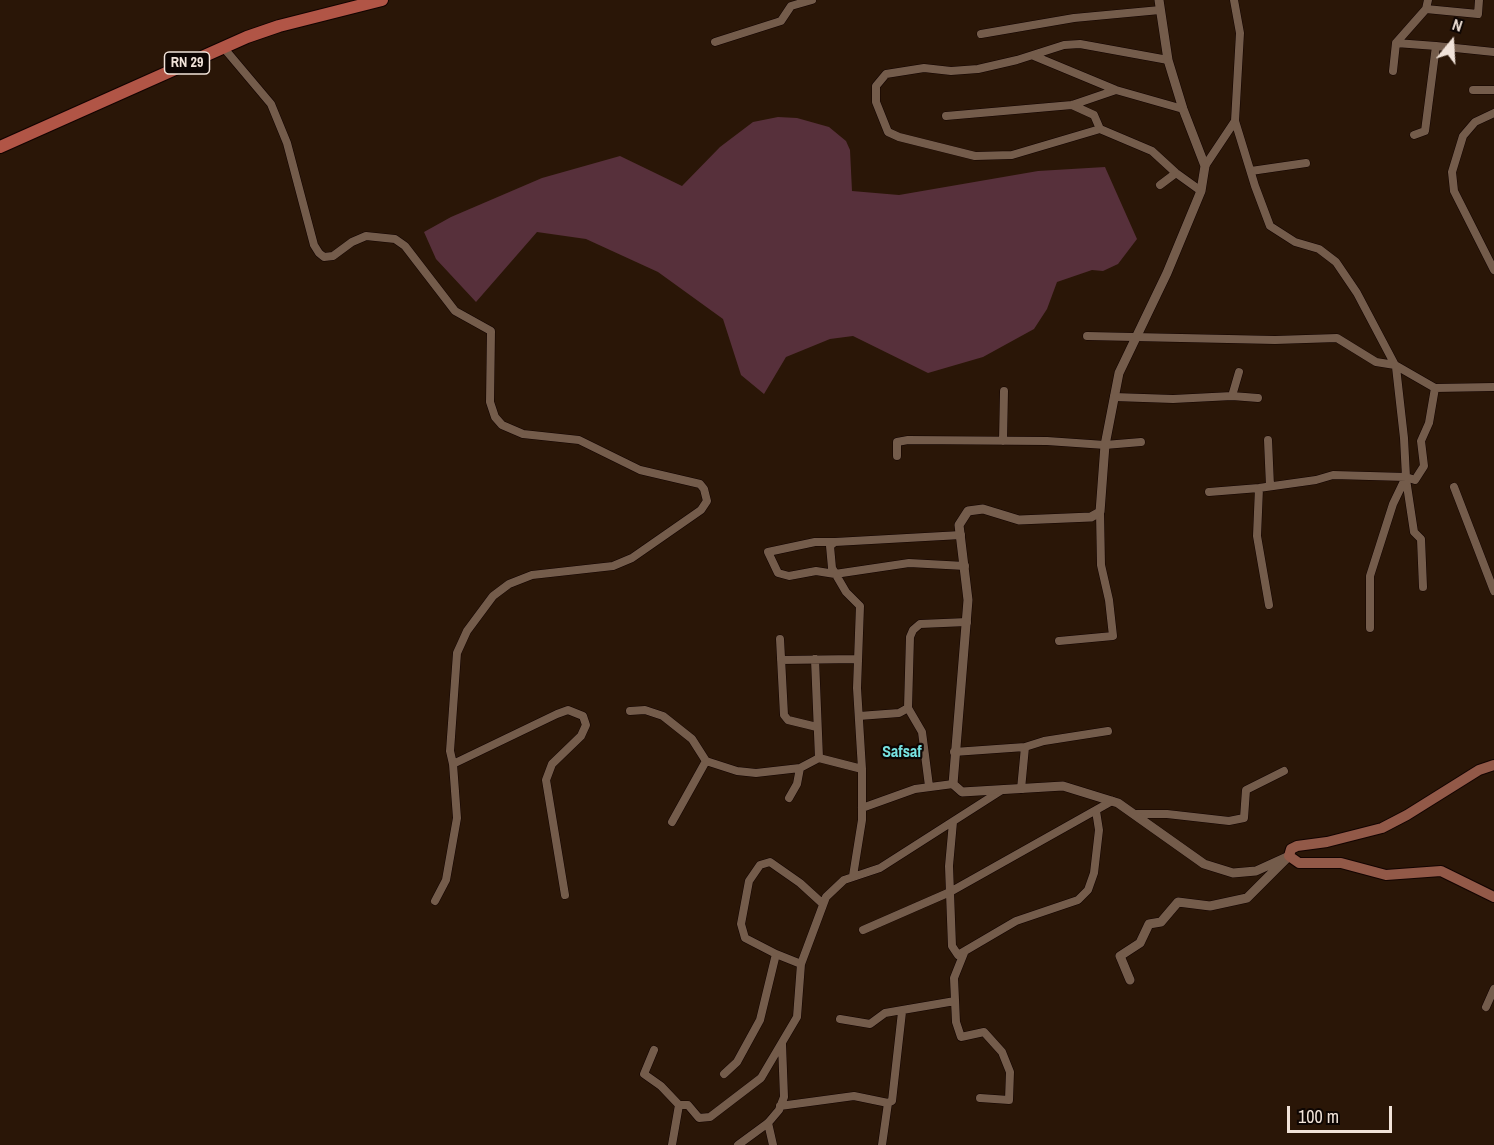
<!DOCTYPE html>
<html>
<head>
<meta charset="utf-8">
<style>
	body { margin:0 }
	#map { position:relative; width:1494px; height:1145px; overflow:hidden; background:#2a1607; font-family:"Archivo Narrow",sans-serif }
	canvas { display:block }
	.north { position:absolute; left:1422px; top:12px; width:60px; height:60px; -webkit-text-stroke:4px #0d0502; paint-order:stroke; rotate:18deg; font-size:16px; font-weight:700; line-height:24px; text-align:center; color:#f1e3d9 }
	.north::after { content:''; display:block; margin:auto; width:21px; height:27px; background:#f1e3d9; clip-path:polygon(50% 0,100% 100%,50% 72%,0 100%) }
	.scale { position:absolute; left:1287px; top:1106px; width:105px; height:27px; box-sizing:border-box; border:3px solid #f1e3d9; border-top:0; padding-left:8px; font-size:18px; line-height:21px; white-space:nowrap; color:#f1e3d9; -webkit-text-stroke:4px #0d0502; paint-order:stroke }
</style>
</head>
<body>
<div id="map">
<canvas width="1494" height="1145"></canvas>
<div class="north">N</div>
<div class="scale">100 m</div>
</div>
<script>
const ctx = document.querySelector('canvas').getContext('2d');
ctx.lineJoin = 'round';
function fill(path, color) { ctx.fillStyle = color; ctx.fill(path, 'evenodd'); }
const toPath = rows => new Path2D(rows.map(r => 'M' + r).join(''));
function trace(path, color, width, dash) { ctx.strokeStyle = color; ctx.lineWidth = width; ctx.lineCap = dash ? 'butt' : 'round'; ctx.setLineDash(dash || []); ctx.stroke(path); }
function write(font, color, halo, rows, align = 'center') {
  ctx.font = font + ' "Archivo Narrow",sans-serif'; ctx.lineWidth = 4.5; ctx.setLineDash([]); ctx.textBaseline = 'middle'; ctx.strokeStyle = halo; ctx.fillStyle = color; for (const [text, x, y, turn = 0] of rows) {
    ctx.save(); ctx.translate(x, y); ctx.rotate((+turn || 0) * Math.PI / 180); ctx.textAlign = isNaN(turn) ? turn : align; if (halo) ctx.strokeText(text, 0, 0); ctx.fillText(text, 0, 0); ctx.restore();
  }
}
fill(toPath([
	[778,117,797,118,829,127,846,141,850,150,852,191,899,195,1038,171,1105,167,1137,239,1118,264,1103,271,1092,270,1057,282,1047,309,1034,329,983,357,928,373,853,336,830,339,786,357,764,394,741,375,723,319,658,272,586,239,537,232,476,302,436,259,424,232,451,217,542,178,620,156,682,186,720,147,753,122]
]), '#57303b');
const minor = toPath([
	[1234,0,1240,33,1235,121,1255,186,1270,226,1295,242,1319,249,1336,262,1357,293,1395,365],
	[1426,9,1478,14,1479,0],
	[981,34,1074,18,1160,10],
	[715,42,781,21,791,6,812,0],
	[1396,43,1436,46],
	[223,47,271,104,287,143,314,245,319,253,324,257,333,256,352,242,366,236,395,239,405,246,455,311,491,331,490,402,495,417,502,425,523,434,579,440,640,470,700,484,704,489,707,501,701,510,632,558,613,566,532,575,509,584,493,596,467,631,457,653,450,751,453,764,557,714,568,710,583,716,586,725,581,736,552,764,546,780,565,895],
	[1034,56,1116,90,1183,109],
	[1168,60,1080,44,1064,45,1017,60,978,69,951,71,924,68,886,74,876,86,876,102,888,132,899,137,975,156,1012,155,1100,129,1152,151,1176,173,1201,191],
	[1393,71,1396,43,1426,9,1428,0],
	[1473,90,1494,90],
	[1072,105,1094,115,1100,129],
	[1494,113,1475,122,1463,136,1452,172,1454,191,1494,270],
	[946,116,1072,105,1116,90],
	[1414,135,1425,131,1436,46,1494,52],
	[1205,166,1235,121],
	[1251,171,1306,163],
	[1160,185,1176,173],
	[1087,336,1275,340,1337,338,1376,362,1395,365,1435,388,1494,387],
	[1396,367,1404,438,1406,477,1415,480,1424,466,1421,441,1429,423,1435,388],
	[1232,396,1258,398],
	[1114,397,1173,399,1232,396,1239,372],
	[1268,440,1270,486],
	[1003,441,1004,391],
	[897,456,897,442,908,440,1047,441,1105,445,1141,442],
	[1406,479,1414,532,1421,539,1423,587],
	[1454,487,1494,591],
	[1259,488,1257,536,1269,605],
	[1209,492,1259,488,1316,480,1333,475,1406,477],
	[835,542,815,542,768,552,778,573,789,576,816,571,835,574,909,563,965,566],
	[1370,628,1370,576,1393,504,1406,477],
	[780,639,784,715,788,720,817,727],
	[1059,641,1113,636,1109,600,1101,565,1100,512],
	[815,659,819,758],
	[781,660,858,659],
	[908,708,922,732,929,786],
	[630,711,645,710,663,716,692,739,706,761,737,771,756,773,800,768,819,758,862,769],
	[859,716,899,713,908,708,910,637,913,630,920,624,967,622],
	[1025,747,1044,741,1108,731],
	[954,752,1025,747,1021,789],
	[789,798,797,784,800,768],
	[862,808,915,789,953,784],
	[1134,814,1167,814,1229,821,1244,818,1246,790,1284,771],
	[672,822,706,761],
	[953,822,949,866,952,946,958,955,1016,921,1078,900,1088,890,1094,873,1099,830,1096,811],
	[853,876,862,820,862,769,857,688,860,606,846,592,832,568,830,546,835,542,961,535],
	[435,901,446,880,457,818,453,764],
	[863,930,950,892,1112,801],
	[964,953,954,978,956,1022,961,1037,984,1032,1002,1052,1010,1072,1009,1100,980,1098],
	[776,954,801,964],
	[1486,1007,1494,989],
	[840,1019,870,1024,885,1013,955,1001],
	[654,1050,644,1074,661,1086,679,1105],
	[724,1074,737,1062,760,1020,776,954,745,938,741,924,749,881,760,865,770,862,800,883,823,904],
	[780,1106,854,1096,888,1103],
	[768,1123,773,1145],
	[672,1145,679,1105,688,1105,699,1118,710,1117,761,1078,797,1017,801,964,826,897,844,880,880,868,1002,790],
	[738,1145,768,1123,779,1110,784,1097,782,1044],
	[882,1145,888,1103,892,1101,902,1012]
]);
const tertiary = toPath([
	[1130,980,1120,956,1140,943,1149,924,1161,922,1178,902,1210,906,1247,898,1289,856,1256,871,1233,873,1204,864,1118,803,1063,786,962,792,953,784,968,600,959,525,968,511,983,509,1019,520,1091,517,1100,512,1105,445,1119,373,1167,273,1201,191,1205,166,1183,109,1168,60,1159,0]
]);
const secondary = toPath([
	[1494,765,1479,770,1407,815,1382,828,1327,842,1297,846,1291,849,1289,856,1299,863,1341,863,1386,875,1441,871,1494,897]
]);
const primary = toPath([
	[0,147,247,37,279,26,382,0]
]);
trace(minor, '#120300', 9);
trace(tertiary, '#120300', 10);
trace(secondary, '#120300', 12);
trace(primary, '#120300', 14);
trace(minor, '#745c4b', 8);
trace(tertiary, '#745c4b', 9);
trace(secondary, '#925948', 10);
trace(primary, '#b15546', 12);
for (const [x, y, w] of [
	[187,63,45]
]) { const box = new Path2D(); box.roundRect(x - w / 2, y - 11, w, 22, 4.5); ctx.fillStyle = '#0d0502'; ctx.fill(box); trace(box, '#f1e3d9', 1.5); }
write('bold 14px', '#f1e3d9', null, [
	["RN 29",187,63]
]);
write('bold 16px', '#76e2e1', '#0d0502', [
	["Safsaf",902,753]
]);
</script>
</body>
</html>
